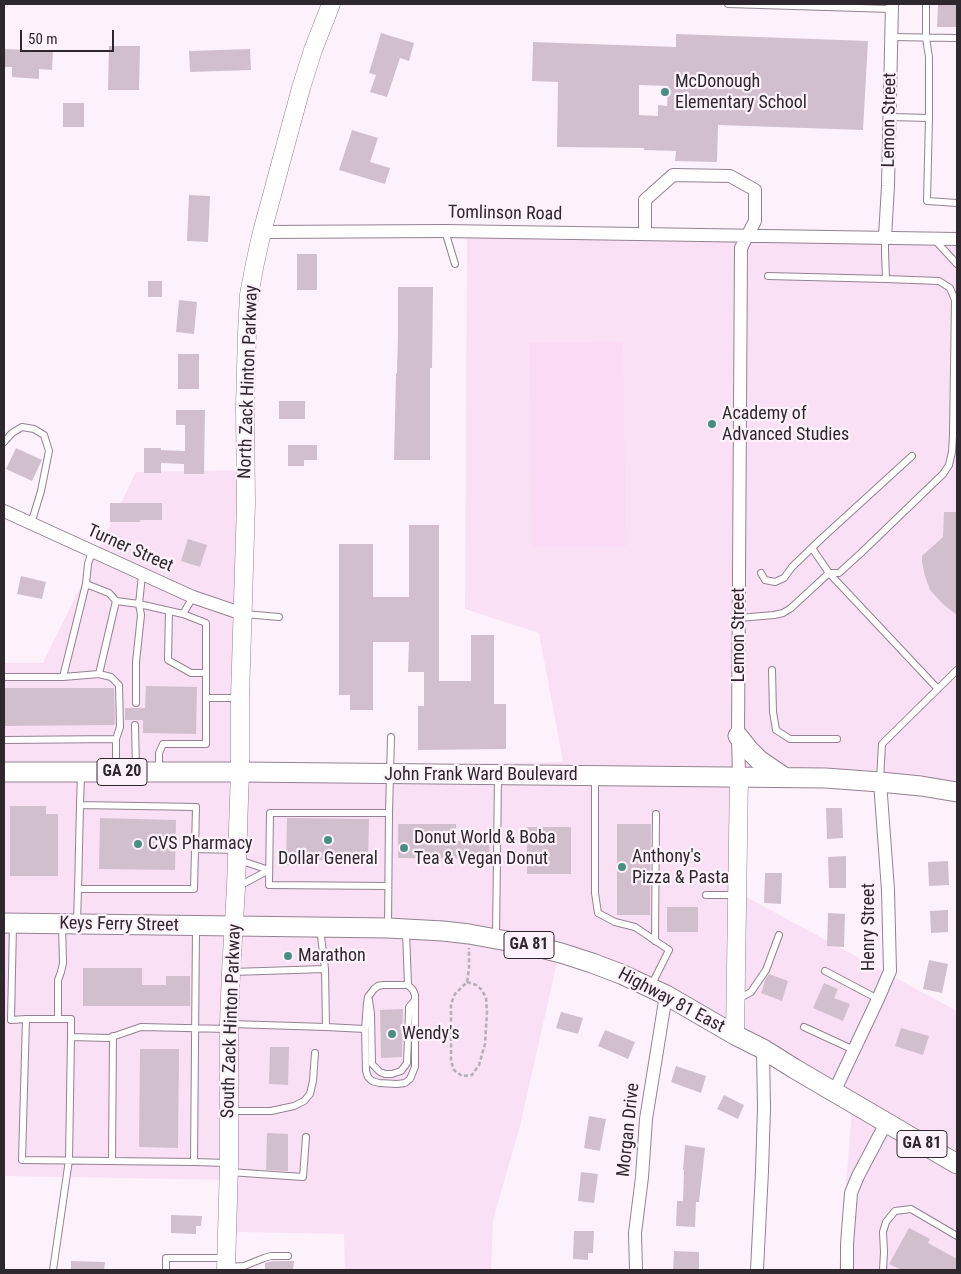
<!DOCTYPE html>
<html>
<head>
<meta charset="utf-8">
<style>
	body { margin:0 }
	#map { position:relative; width:961px; height:1274px; overflow:hidden; background:#fdf2fb; font-family:"Roboto Condensed",sans-serif }
	canvas { display:block }
	.frame { position:absolute; inset:0; border:5px solid #2e272d; pointer-events:none }
	.scale { position:absolute; left:20px; top:30px; width:94px; height:22px; box-sizing:border-box; border:2px solid #2e272d; border-top:0; padding-left:6px; font-size:15px; line-height:18px; white-space:nowrap; color:#2e272d; -webkit-text-stroke:4px #fdf2fb; paint-order:stroke }
</style>
</head>
<body>
<div id="map">
<canvas width="961" height="1274"></canvas>
<div class="frame"></div>
<div class="scale">50 m</div>
</div>
<script>
const ctx = document.querySelector('canvas').getContext('2d');
ctx.lineJoin = 'round';
function fill(path, color) { ctx.fillStyle = color; ctx.fill(path, 'evenodd'); }
const toPath = rows => new Path2D(rows.map(r => 'M' + r).join(''));
function trace(path, color, width, dash) { ctx.strokeStyle = color; ctx.lineWidth = width; ctx.lineCap = dash ? 'butt' : 'round'; ctx.setLineDash(dash || []); ctx.stroke(path); }
function write(font, color, halo, rows, align = 'center') {
  ctx.font = font + ' "Roboto Condensed",sans-serif'; ctx.lineWidth = 4.5; ctx.setLineDash([]); ctx.textBaseline = 'middle'; ctx.strokeStyle = halo; ctx.fillStyle = color; for (const [text, x, y, turn = 0] of rows) {
    ctx.save(); ctx.translate(x, y); ctx.rotate((+turn || 0) * Math.PI / 180); ctx.textAlign = isNaN(turn) ? turn : align; if (halo) ctx.strokeText(text, 0, 0); ctx.fillText(text, 0, 0); ctx.restore();
  }
}
fill(toPath([
	[467,235,957,239,957,784,739,776,739,893,957,1011,957,1270,839,1270,853,1097,726,1023,558,958,520,1126,493,1220,491,1270,345,1270,344,1234,236,1232,234,1180,4,1176,4,663,43,663,136,472,246,470,237,767,563,762,539,633,465,609]
]), '#f9e0f5');
fill(toPath([
	[623,342,626,546,532,547,529,343]
]), '#fadaf5');
fill(toPath([
	[938,4,957,4,957,27,937,27],
	[381,33,414,43,409,61,400,58,387,97,370,92,376,75,369,73],
	[676,34,868,41,863,130,718,125,717,162,675,161,676,151,644,150,644,148,557,147,558,82,532,81,533,42,676,47],
	[639,85,668,86,667,106,658,105,658,116,639,115],
	[109,46,140,46,139,90,108,90],
	[4,49,53,51,52,70,39,69,39,79,12,77,12,67,4,67],
	[250,49,251,70,190,72,189,51],
	[63,103,84,103,84,127,63,127],
	[352,130,378,138,370,162,390,168,385,184,339,170],
	[189,195,210,196,208,242,187,241],
	[297,254,317,254,317,290,297,290],
	[148,281,162,281,162,297,148,297],
	[398,287,433,287,432,368,430,368,430,460,394,460,396,373,397,373,398,334],
	[179,300,197,302,194,334,176,332],
	[178,354,199,354,199,389,178,389],
	[279,401,305,401,305,419,279,419],
	[176,410,205,410,204,474,184,474,184,464,161,463,161,473,144,473,144,448,161,448,161,450,185,451,185,425,176,425],
	[288,445,317,445,317,460,304,460,304,466,288,466],
	[16,448,42,460,32,481,6,469],
	[110,503,162,503,162,520,140,520,140,522,110,522],
	[944,512,957,512,957,615,944,605,930,590,925,576,922,562,922,556,943,537],
	[409,525,439,525,439,681,471,681,471,635,494,635,494,704,506,704,506,749,418,750,418,706,424,706,424,672,408,672,409,642,373,642,373,710,350,710,350,695,339,695,339,544,373,544,373,597,409,597],
	[188,539,207,545,200,567,181,561],
	[21,576,46,582,42,599,17,594],
	[146,686,197,687,196,734,143,733,143,720,125,720,125,708,145,708],
	[4,688,114,688,115,725,4,726],
	[10,806,46,806,46,814,58,814,58,876,10,876],
	[826,808,842,808,843,838,827,839],
	[100,818,176,820,175,870,99,869],
	[287,818,369,819,368,861,318,860,318,866,286,865],
	[398,824,456,824,456,841,490,841,489,859,398,858],
	[617,824,651,824,650,915,617,915],
	[527,827,571,827,571,874,527,874],
	[846,856,846,888,829,888,828,857],
	[948,861,949,885,929,886,928,862],
	[765,873,782,873,781,904,764,903],
	[667,907,698,907,698,932,667,932],
	[948,910,948,932,931,933,930,911],
	[828,913,845,914,844,947,827,946],
	[929,960,948,964,942,993,923,989],
	[83,968,142,968,142,985,166,985,166,976,190,976,190,1006,83,1006],
	[769,974,788,981,782,1001,761,993,766,978],
	[824,983,838,989,834,998,850,1004,843,1021,813,1008],
	[403,1009,402,1057,381,1058,380,1010],
	[561,1012,583,1018,578,1034,556,1028],
	[901,1028,929,1036,923,1055,895,1046],
	[605,1030,635,1042,628,1059,598,1046],
	[270,1047,289,1047,288,1085,269,1084],
	[140,1049,179,1049,178,1148,139,1147],
	[676,1066,706,1076,701,1093,671,1082],
	[724,1095,744,1105,738,1119,717,1109],
	[589,1116,606,1119,600,1151,584,1148],
	[267,1133,288,1134,288,1171,266,1170],
	[685,1145,705,1148,699,1202,696,1202,695,1227,676,1226,677,1201,683,1201,684,1170,683,1170],
	[581,1172,598,1174,594,1203,578,1201],
	[171,1215,202,1216,201,1226,196,1226,196,1234,171,1233],
	[909,1228,930,1239,928,1243,957,1259,957,1270,902,1270,889,1264],
	[574,1231,594,1231,593,1253,588,1253,588,1260,573,1259],
	[674,1251,699,1252,699,1270,673,1270],
	[71,1261,105,1262,104,1270,71,1270],
	[273,1261,294,1261,293,1270,265,1270,265,1263]
]), '#d2bfce');
const lane = toPath([
	[728,4,892,9],
	[926,4,926,38,929,57,929,118,927,201,957,203],
	[891,37,957,38],
	[890,117,929,118],
	[445,231,455,264],
	[934,239,957,264],
	[768,276,886,279,885,251,885,237],
	[4,442,12,433,22,427,34,429,44,435,49,451,41,491,31,524],
	[812,548,829,573,839,573,861,553,943,474,949,465,952,452,953,435,955,300,950,288,939,281,886,279],
	[761,573,765,580,775,582,784,578,792,567,821,539,912,456],
	[86,584,109,593,116,601],
	[169,611,168,660,191,673,206,673],
	[244,614,279,617],
	[739,618,774,615,783,613,791,608,829,573,938,689],
	[772,670,773,712,776,730,790,739,837,739],
	[99,674,116,601,139,604,142,575],
	[4,677,63,677,86,584,88,564,92,551],
	[63,677,99,674,111,677,119,685,120,727,116,739,116,770],
	[206,698,239,698],
	[136,703,136,662,141,615,139,604,183,614,193,597],
	[135,725,136,771],
	[4,740,116,739],
	[159,770,159,753,163,744,206,744,206,623,183,614],
	[595,777,595,893,598,913,615,922,635,927,669,950,651,986],
	[880,780,882,744,957,670],
	[195,849,237,850],
	[239,860,269,870],
	[239,886,269,870],
	[388,886,269,885,270,813,389,813],
	[78,891,80,805],
	[706,895,735,895],
	[77,923,78,889,194,889,195,849,196,807,80,805,81,774],
	[13,924,11,1020,26,1019,22,1160,194,1162,227,1163],
	[388,926,389,813,391,737],
	[406,931,408,985],
	[496,936,498,776],
	[655,941,656,814],
	[825,971,878,999],
	[232,972,325,969],
	[383,985,408,985,413,990,415,995,415,1067,410,1079,405,1083,397,1084,379,1083,372,1081,368,1077,366,1071,365,1029,367,1003,368,997,374,989,378,986,383,985],
	[738,999,751,992,766,970,779,935],
	[369,1000,371,1014,372,1064,380,1072,385,1074,392,1074,401,1071,407,1063,409,1012,409,1007,415,1000],
	[26,1019,71,1019,71,1037,109,1038,141,1027,229,1029],
	[58,1019,58,980,61,972,63,963,62,925],
	[231,1024,326,1027,325,969,320,928],
	[326,1027,365,1029],
	[804,1027,854,1050],
	[230,1111,271,1111,294,1106,304,1101,310,1094,313,1081,315,1053],
	[112,1161,113,1036],
	[194,1162,196,927],
	[229,1172,303,1177,306,1137],
	[227,1267,244,1266,264,1258,271,1256,288,1256],
	[53,1270,69,1160,71,1037],
	[166,1270,166,1258,224,1258],
	[883,1270,884,1252,883,1232,886,1222,895,1211,911,1209,957,1236]
]);
const street = toPath([
	[262,232,445,231,957,239],
	[645,234,645,200,673,175,730,176,755,190,755,221,741,248,738,736,739,776],
	[885,237,888,186,892,4],
	[4,511,193,597,243,614],
	[834,1092,878,999,890,971,888,890,880,782],
	[636,1270,635,1233,642,1177,646,1119,666,995],
	[757,1270,762,1171,764,1108,763,1049],
	[847,1270,847,1244,851,1193,858,1176,886,1123]
]);
const secondary = toPath([
	[735,1035,739,776],
	[226,1270,229,1163,229,1023,231,972,236,887,240,772,240,698,246,503,245,407,247,333,249,295,255,263,262,232,301,88,313,50,331,4]
]);
const primary = toPath([
	[738,736,749,750,759,760,784,777],
	[4,772,240,772,825,778,880,782,921,786,957,792],
	[4,923,388,928,443,931,469,934,529,945,561,953,592,963,621,974,666,995,735,1035,763,1049,795,1069,957,1164]
]);
trace(lane, '#948291', 8);
trace(street, '#948291', 14);
trace(secondary, '#948291', 19);
trace(primary, '#948291', 21);
trace(toPath([
	[467,982,476,985,482,990,486,998,487,1012,485,1044,479,1065,472,1075,462,1076,454,1070,451,1061,451,1004,455,994,467,982,469,969,469,948]
]), '#b6adb5', 2.5, [4, 2.5]);
trace(lane, '#fff', 6);
trace(street, '#fff', 12);
trace(secondary, '#fff', 18);
trace(primary, '#fff', 19);
for (const [x, y, r, color] of [
	[665,92,5,"#4a8e83"],
	[712,424,5,"#4a8e83"],
	[328,840,5,"#4a8e83"],
	[138,844,5,"#4a8e83"],
	[404,848,5,"#4a8e83"],
	[622,867,5,"#4a8e83"],
	[288,956,5,"#4a8e83"],
	[392,1034,5,"#4a8e83"]
]) { const dot = new Path2D(); dot.arc(x, y, r, 0, 2 * Math.PI); ctx.fillStyle = color; ctx.fill(dot); trace(dot, '#fdf2fb', 2); }
for (const [x, y, w] of [
	[122,772,50],
	[529,945,50],
	[922,1144,50]
]) { const box = new Path2D(); box.roundRect(x - w / 2, y - 13.5, w, 27, 4); ctx.fillStyle = '#fdf2fb'; ctx.fill(box); trace(box, '#2e272d', 1); }
write('bold 16px', '#2e272d', null, [
	["GA 20",122,772],
	["GA 81",529,945],
	["GA 81",922,1144]
]);
write('18px', '#2e272d', '#fdf2fb', [
	["McDonough",675,82],
	["Elementary School",675,103],
	["Academy of",722,414],
	["Advanced Studies",722,435],
	["Donut World & Boba",414,838],
	["Tea & Vegan Donut",414,859],
	["CVS Pharmacy",148,844],
	["Anthony's",632,857],
	["Pizza & Pasta",632,878],
	["Dollar General",328,859,"center"],
	["Marathon",298,956],
	["Wendy's",402,1034]
], 'left');
write('18px', '#2e272d', '#fdf2fb', [
	["Lemon Street",890,120,-89],
	["Tomlinson Road",505,214,1],
	["North Zack Hinton Parkway",249,382,-88],
	["Turner Street",130,549,24],
	["Lemon Street",739,635,-90],
	["John Frank Ward Boulevard",481,775],
	["Keys Ferry Street",119,925,1],
	["Henry Street",869,927,-90],
	["Highway 81 East",671,1001,28],
	["South Zack Hinton Parkway",232,1021,-88],
	["Morgan Drive",629,1130,-84]
]);
</script>
</body>
</html>
